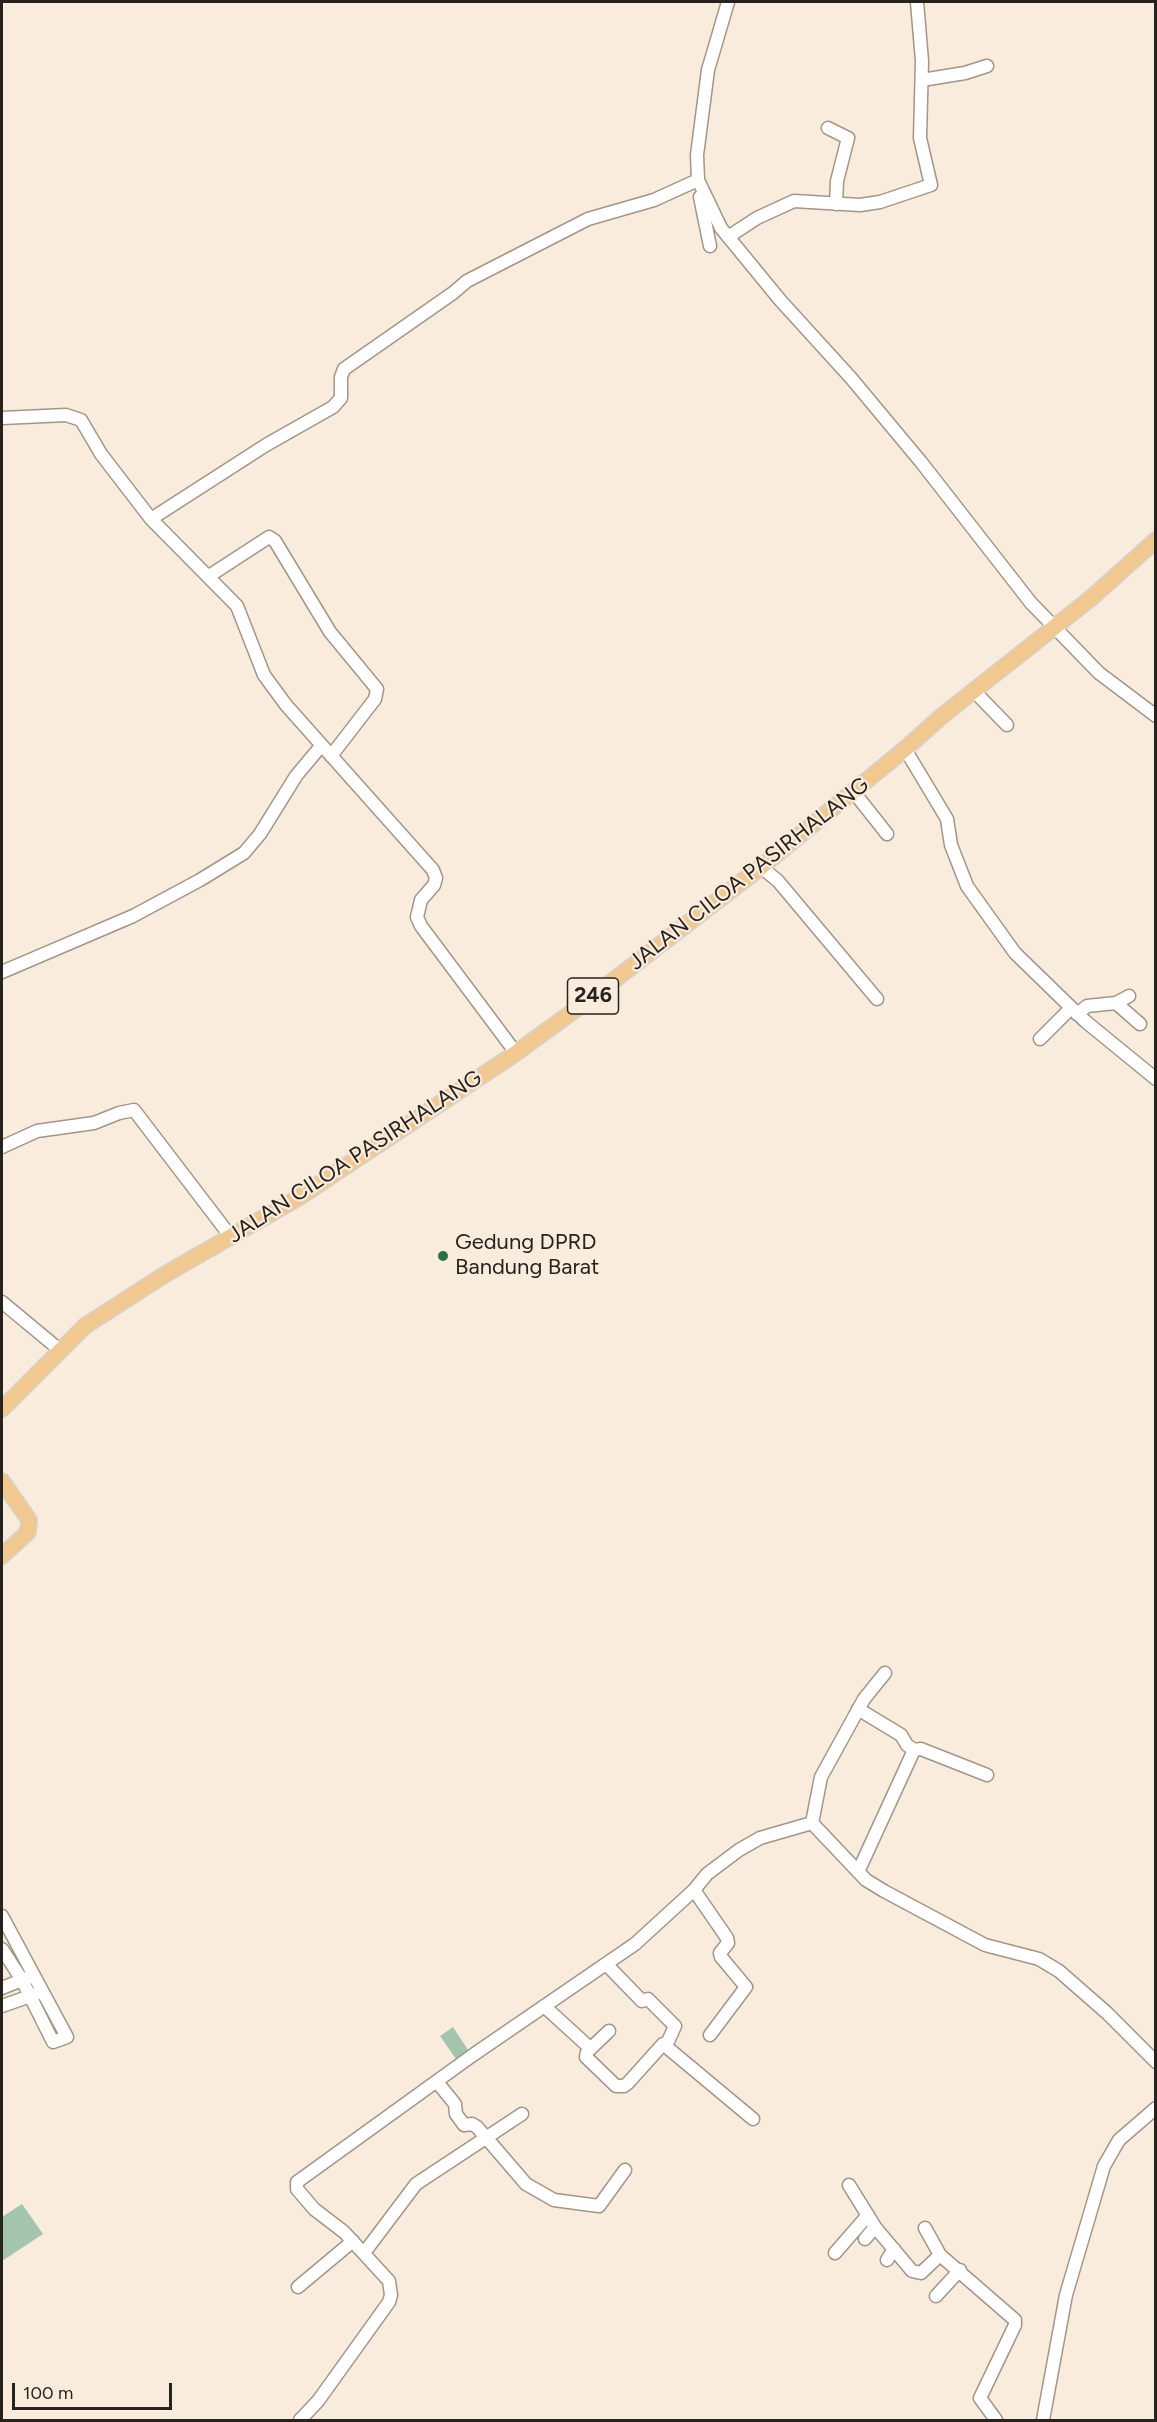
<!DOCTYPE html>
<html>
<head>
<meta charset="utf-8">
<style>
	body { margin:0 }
	#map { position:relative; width:1157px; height:2422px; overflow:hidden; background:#f9ecdd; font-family:Figtree,sans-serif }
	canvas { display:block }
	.frame { position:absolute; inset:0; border:3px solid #27221d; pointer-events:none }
	.scale { position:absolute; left:12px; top:2383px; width:160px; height:27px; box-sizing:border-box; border:3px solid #27221d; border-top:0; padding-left:8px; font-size:18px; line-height:21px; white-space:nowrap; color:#27221d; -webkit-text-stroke:4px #f9ecdd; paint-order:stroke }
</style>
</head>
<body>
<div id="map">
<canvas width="1157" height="2422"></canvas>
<div class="frame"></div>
<div class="scale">100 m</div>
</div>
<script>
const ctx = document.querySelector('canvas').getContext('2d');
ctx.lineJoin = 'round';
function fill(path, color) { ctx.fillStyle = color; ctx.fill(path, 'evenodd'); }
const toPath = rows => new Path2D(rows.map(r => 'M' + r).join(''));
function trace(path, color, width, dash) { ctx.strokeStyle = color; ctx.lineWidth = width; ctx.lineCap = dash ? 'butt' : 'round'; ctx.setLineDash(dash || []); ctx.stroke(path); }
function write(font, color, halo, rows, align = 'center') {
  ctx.font = font + ' Figtree,sans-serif'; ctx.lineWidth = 4.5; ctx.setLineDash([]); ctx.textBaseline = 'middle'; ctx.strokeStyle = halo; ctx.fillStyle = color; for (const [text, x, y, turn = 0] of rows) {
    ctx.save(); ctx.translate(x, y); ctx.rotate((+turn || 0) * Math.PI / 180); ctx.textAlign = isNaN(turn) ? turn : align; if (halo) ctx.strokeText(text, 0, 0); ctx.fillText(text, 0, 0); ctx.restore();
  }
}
fill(toPath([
	[453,2027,470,2053,458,2062,440,2036],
	[22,2204,43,2234,2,2261,2,2217]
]), '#a4c4ad');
const minor = toPath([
	[728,2,708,70,697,155,698,180,721,228,780,300,851,378,921,462,1031,603,1099,673,1156,716],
	[922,80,965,73,987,66],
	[828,128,848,138,837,181,836,204],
	[700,197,710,246],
	[728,237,757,218,794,201,860,205,880,202,931,185,920,138,922,61,917,2],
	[2,418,66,415,81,420,101,454,151,519,237,606,264,675,286,705,433,870,436,878,434,885,421,900,417,917,421,926,516,1053],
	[151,519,266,445,333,407,341,398,341,377,344,369,453,293,467,281,588,219,654,200,698,180],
	[209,576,269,537,275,541,330,632,377,689,375,699,331,756],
	[974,691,1007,725],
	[905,749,947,819,951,845,967,886,1015,953,1085,1021,1156,1079],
	[853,791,887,834],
	[761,867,778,881,877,999],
	[2,972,133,916,200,880,244,853,260,834,296,776,321,746],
	[1116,1003,1140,1024],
	[1077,1014,1087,1006,1116,1003,1129,996],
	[1040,1039,1071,1008],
	[2,1147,37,1131,94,1123,119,1113,134,1110,231,1237],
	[2,1302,61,1351],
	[858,1709,901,1735,907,1745,914,1750,921,1749,987,1775],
	[812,1823,866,1880,884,1891,985,1945,1039,1959,1059,1971,1107,2013,1156,2062],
	[812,1823,821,1777,864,1699,885,1673],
	[858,1872,914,1750],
	[694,1890,727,1938,728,1943,720,1953,721,1957,746,1987,710,2035],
	[2,1916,67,2037,53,2042,22,1980,33,1976],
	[2,1949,22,1980,2,1988],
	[606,1964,642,2001,648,1999,675,2026,666,2046],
	[2,2006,36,1994],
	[544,2006,590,2048],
	[609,2031,587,2052,586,2057,616,2086,624,2086,628,2083,663,2044,753,2119],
	[437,2082,455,2104,456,2114,464,2125,472,2124,477,2127,526,2184,554,2200,599,2206,625,2170],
	[849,2185,875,2227,912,2271,921,2273,940,2255],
	[925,2228,940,2255,1015,2320,1015,2325,980,2398,996,2420],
	[865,2239,875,2227],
	[364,2253,416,2184,522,2114],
	[835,2253,868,2215],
	[887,2260,894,2249],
	[298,2287,353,2241],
	[936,2296,960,2270],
	[300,2420,318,2401,389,2302,391,2295,389,2281,344,2232,314,2209,297,2189,297,2182,473,2055,635,1944,694,1890,707,1874,739,1850,760,1838,812,1823],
	[1043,2420,1066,2295,1104,2166,1119,2140,1156,2108]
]);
const major = toPath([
	[2,1409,85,1326,164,1275,298,1198,516,1053,583,1004,761,867,905,749,943,715,1090,599,1156,540],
	[2,1481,29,1520,28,1532,2,1556]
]);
trace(minor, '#a19688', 15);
trace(major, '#d4d3d2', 18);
trace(minor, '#fff', 12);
trace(major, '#f2c891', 15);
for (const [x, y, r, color] of [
	[443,1256,6,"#287240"]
]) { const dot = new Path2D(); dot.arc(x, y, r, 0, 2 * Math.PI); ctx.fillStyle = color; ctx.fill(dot); trace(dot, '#f9ecdd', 2); }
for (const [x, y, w] of [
	[593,996,51]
]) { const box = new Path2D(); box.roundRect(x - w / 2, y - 18, w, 36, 4.5); ctx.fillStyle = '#f9ecdd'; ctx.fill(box); trace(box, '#27221d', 1.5); }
write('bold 21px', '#27221d', null, [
	["246",593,996]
]);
write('22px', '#27221d', '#f9ecdd', [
	["JALAN CILOA PASIRHALANG",749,874,-38],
	["JALAN CILOA PASIRHALANG",355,1157,-33]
]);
write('22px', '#27221d', '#f9ecdd', [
	["Gedung DPRD",455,1243],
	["Bandung Barat",455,1268]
], 'left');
</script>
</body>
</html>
